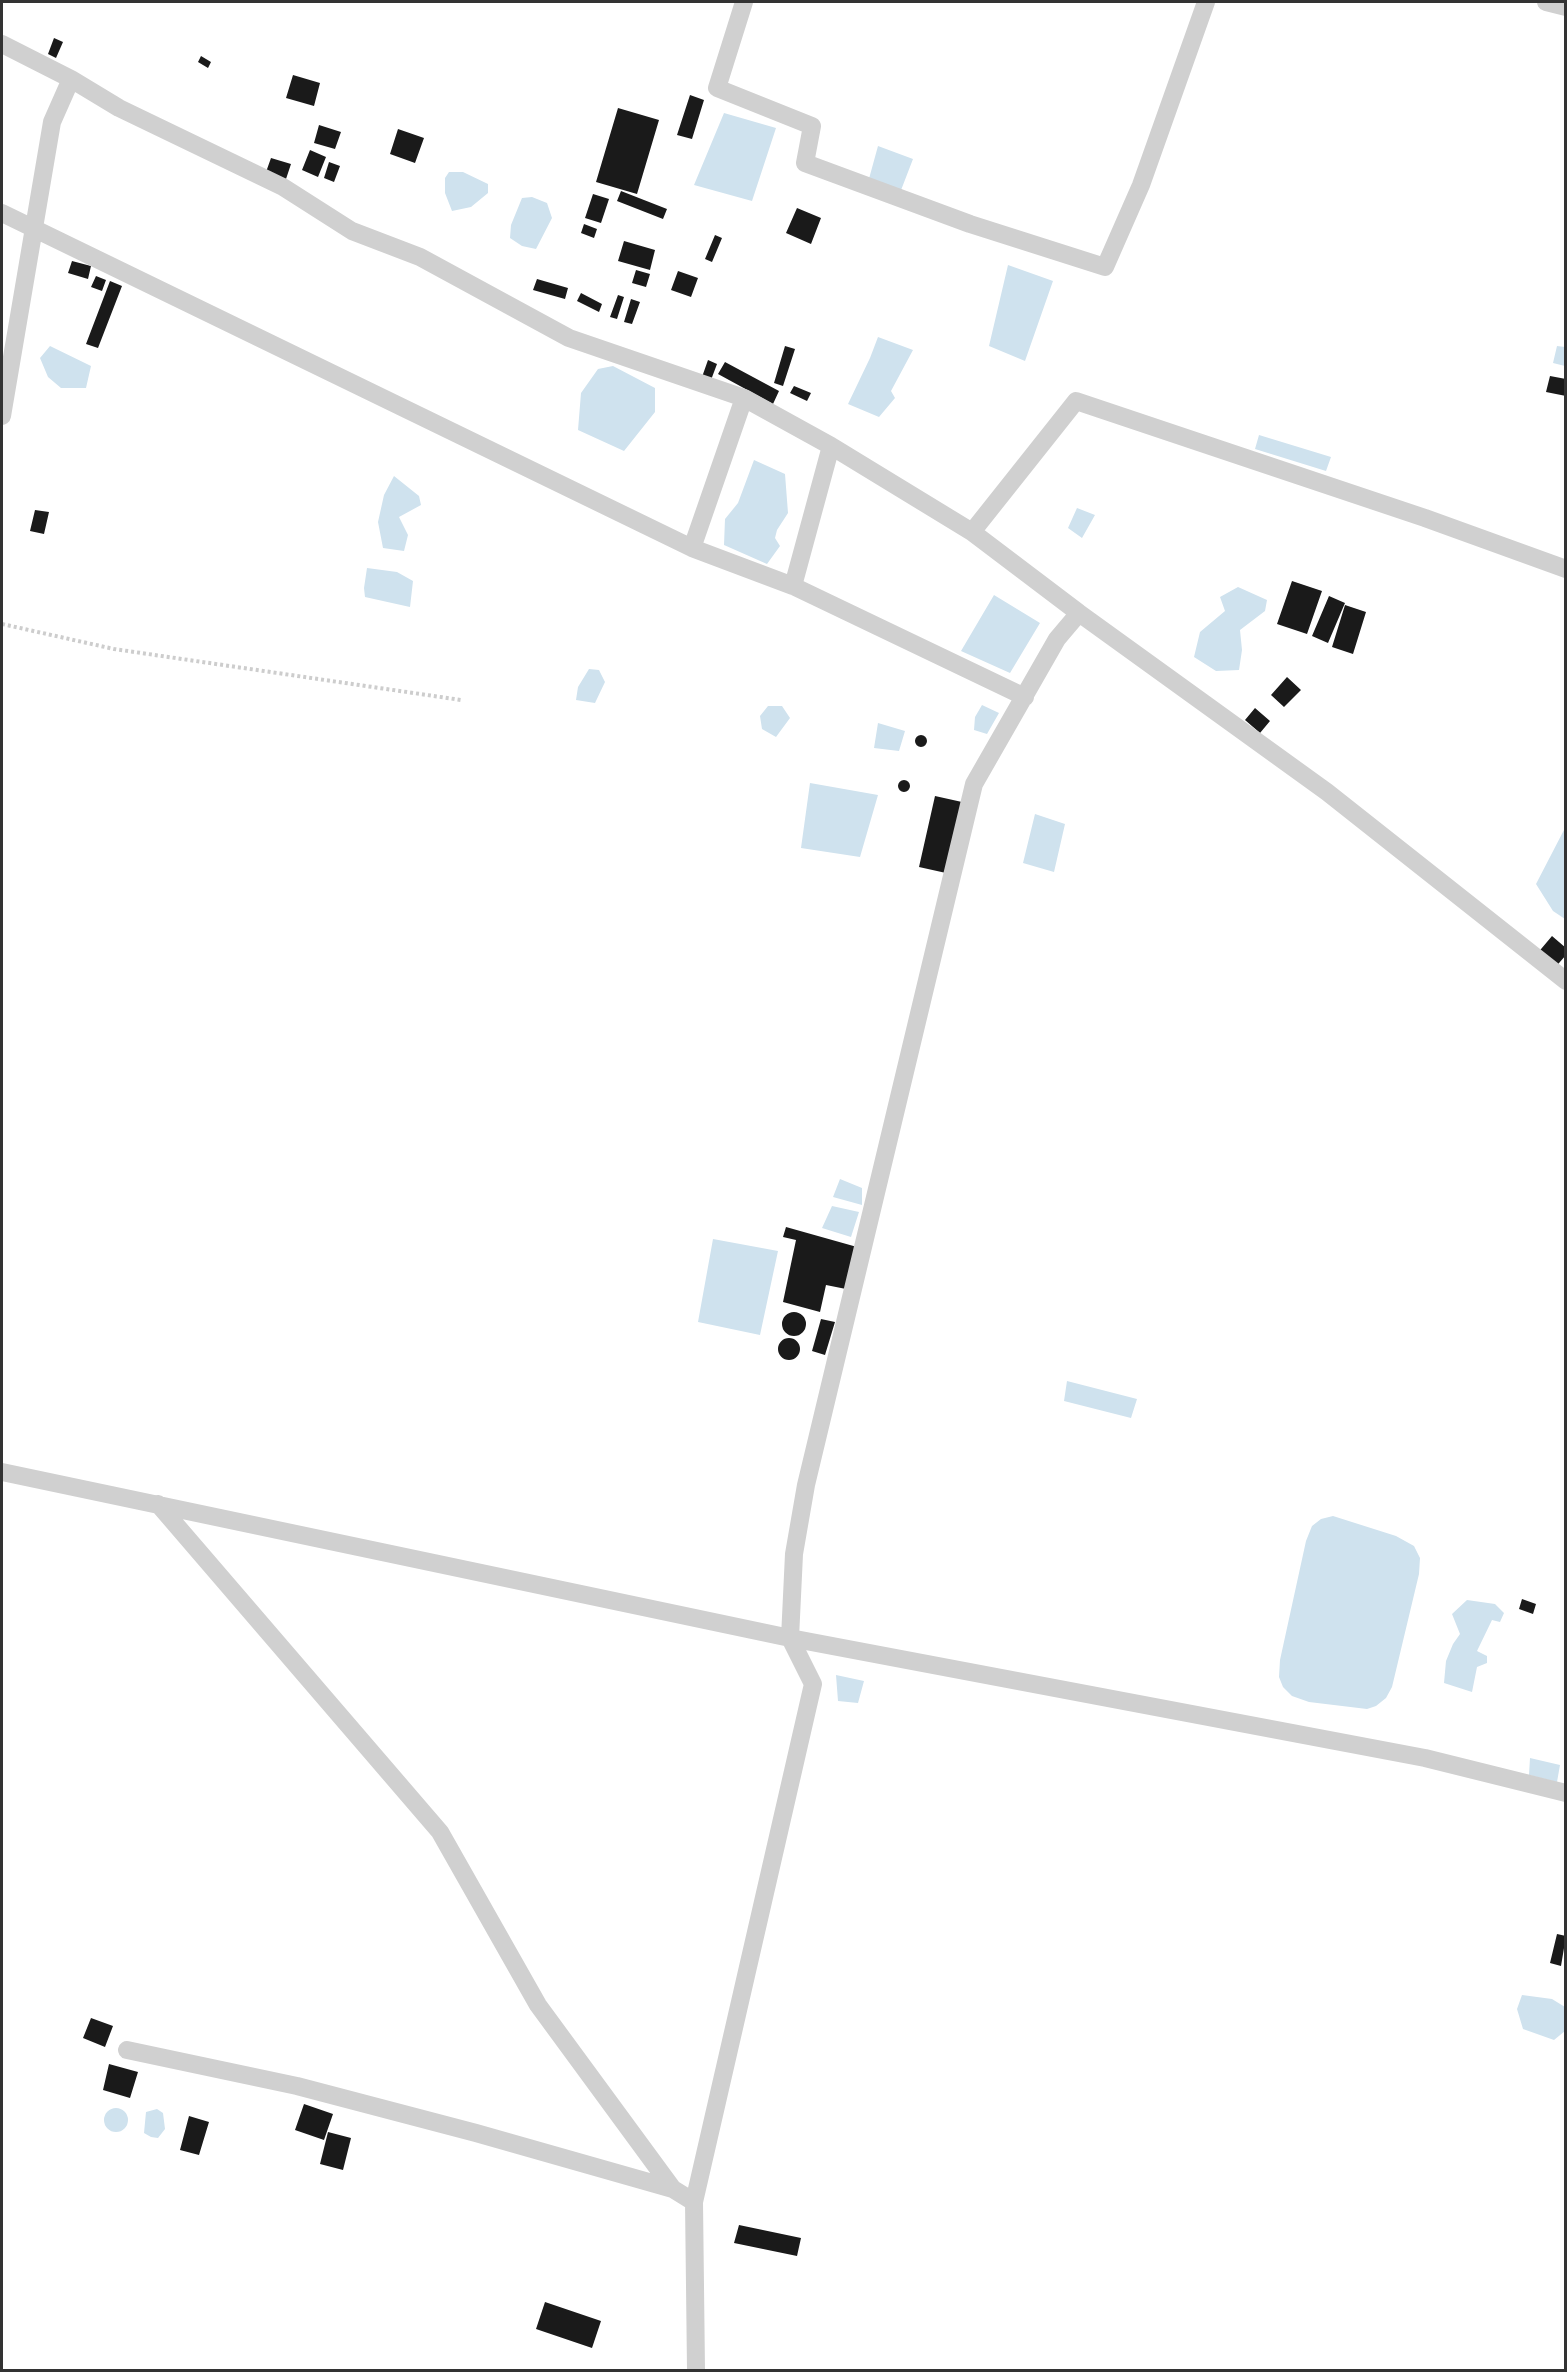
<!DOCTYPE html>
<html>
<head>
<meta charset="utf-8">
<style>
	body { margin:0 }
	#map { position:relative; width:1567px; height:2372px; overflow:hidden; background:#fff; font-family:"Noto Sans",sans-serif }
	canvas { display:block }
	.frame { position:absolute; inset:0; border:3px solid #333; pointer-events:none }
</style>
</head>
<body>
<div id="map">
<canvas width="1567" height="2372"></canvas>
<div class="frame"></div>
</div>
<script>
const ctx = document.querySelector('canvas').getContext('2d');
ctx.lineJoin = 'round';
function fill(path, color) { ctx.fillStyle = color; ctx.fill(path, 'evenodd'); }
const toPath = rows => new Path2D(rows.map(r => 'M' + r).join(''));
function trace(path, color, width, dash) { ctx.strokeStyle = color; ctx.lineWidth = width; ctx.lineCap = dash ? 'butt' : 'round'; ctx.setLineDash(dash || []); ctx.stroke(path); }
fill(toPath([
	[724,113,776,128,752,201,694,185],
	[878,146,913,159,898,198,867,186],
	[449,172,463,172,488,184,488,193,471,207,452,211,445,193,445,178],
	[532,197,547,203,552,218,536,249,522,246,510,238,511,225,522,198],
	[1008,265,1053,281,1025,361,989,346],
	[878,337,913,350,891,391,895,398,879,417,848,404,870,358],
	[50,346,91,366,86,388,61,388,48,377,40,358],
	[1557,346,1565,347,1565,366,1553,363],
	[613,366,655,388,655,412,624,451,578,430,581,393,598,369],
	[1259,435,1331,457,1326,471,1255,449],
	[754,460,785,474,788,513,777,530,775,538,780,546,767,564,724,545,725,519,738,503],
	[394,476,419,496,421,505,399,517,408,535,404,551,383,548,378,522,384,495],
	[1077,508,1095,515,1082,538,1068,528],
	[367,568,397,572,413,581,410,607,365,597,364,588],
	[1238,587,1267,600,1265,611,1240,630,1242,650,1239,670,1216,671,1194,657,1200,632,1225,611,1220,597],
	[994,595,1040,623,1010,673,961,651],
	[589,669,599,670,605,682,595,703,576,700,578,687],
	[982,705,999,713,987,734,974,730,975,717],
	[768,706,782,706,790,718,776,737,762,729,760,716],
	[878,723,905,731,899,751,874,748],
	[810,783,878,795,860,857,801,848],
	[1035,814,1065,824,1054,872,1023,863],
	[1565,828,1565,919,1553,911,1536,884],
	[840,1179,862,1188,862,1205,833,1197],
	[832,1206,859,1212,851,1237,822,1228],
	[713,1239,778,1251,760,1335,698,1322],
	[1067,1381,1137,1399,1131,1418,1064,1401],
	[1333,1516,1396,1536,1414,1546,1420,1558,1419,1574,1392,1687,1386,1698,1376,1706,1367,1709,1309,1702,1292,1696,1283,1687,1279,1677,1280,1660,1306,1541,1312,1526,1321,1519],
	[1467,1600,1495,1604,1504,1613,1500,1622,1492,1620,1477,1651,1487,1656,1487,1663,1477,1667,1472,1692,1444,1683,1446,1661,1453,1644,1460,1634,1452,1614],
	[836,1675,864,1681,858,1703,838,1701],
	[1530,1758,1560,1765,1557,1782,1529,1775],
	[1522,1995,1552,1999,1565,2007,1565,2031,1554,2040,1523,2029,1517,2009],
	'104 2120a12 12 0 1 1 24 0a12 12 0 1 1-24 0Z',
	[157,2109,163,2113,165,2129,158,2138,151,2137,144,2133,146,2112]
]), '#cfe2ee');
fill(toPath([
	[54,38,63,42,56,58,48,54],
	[201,56,211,62,208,68,198,62],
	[293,75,320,83,314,106,286,98],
	[690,95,704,100,692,139,677,135],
	[618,108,659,120,637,194,596,182],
	[319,125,341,132,335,149,314,143],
	[398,129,424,138,415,163,390,154],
	[310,150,326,157,318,177,302,170],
	[271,158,291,164,286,179,266,172],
	[329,162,340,166,334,182,324,178],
	[621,191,667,209,663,219,617,201],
	[593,194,609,199,601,223,585,218],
	[797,208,821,218,811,244,786,233],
	[584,224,597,229,594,238,581,233],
	[715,235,722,238,712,262,705,259],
	[624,241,655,250,650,270,618,261],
	[72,261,91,266,88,279,68,273],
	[636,270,650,274,646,287,632,283],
	[678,271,698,278,691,297,671,290],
	[96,276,106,280,102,291,91,287],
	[537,279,568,288,565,299,533,290],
	[110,281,122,286,98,348,86,344],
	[581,293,602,304,599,312,577,301],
	[618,295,624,297,617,319,610,317],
	[631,299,640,302,632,324,624,322],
	[785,346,795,349,783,386,774,383],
	[708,360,717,364,711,380,702,377],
	[725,362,779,391,773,404,718,374],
	[1550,376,1566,379,1566,396,1546,392],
	[794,386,811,393,807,401,790,393],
	[35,510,49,512,44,534,30,531],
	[1292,581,1322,591,1307,634,1277,624],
	[1329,596,1345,603,1328,643,1312,636],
	[1345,605,1366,612,1353,654,1332,647],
	[1287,677,1301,690,1284,707,1271,695],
	[1255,708,1270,721,1260,733,1245,720],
	'915 741a6 6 0 1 1 12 0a6 6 0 1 1-12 0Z',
	'898 786a6 6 0 1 1 12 0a6 6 0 1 1-12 0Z',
	[935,796,962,802,946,873,919,867],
	[1552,936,1566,948,1566,955,1553,970,1536,955],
	[786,1227,857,1247,846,1289,826,1285,820,1312,783,1302,796,1240,783,1237],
	'782 1324a12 12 0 1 1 24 0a12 12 0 1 1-24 0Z',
	[821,1319,835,1322,825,1355,812,1351],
	'778 1349a11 11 0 1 1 22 0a11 11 0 1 1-22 0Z',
	[1522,1599,1536,1604,1533,1614,1519,1609],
	[1557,1934,1566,1936,1561,1966,1550,1963],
	[91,2018,113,2026,105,2047,83,2038],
	[109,2064,138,2072,130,2098,103,2090],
	[304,2104,333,2114,324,2140,295,2130],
	[189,2116,209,2122,199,2155,180,2150],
	[328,2132,351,2138,343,2170,320,2164],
	[739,2225,801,2238,797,2256,734,2243],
	[545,2302,601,2321,592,2348,536,2329]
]), '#1a1a1a');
trace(toPath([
	[2,624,114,649,461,700]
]), '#cdcdcd', 4, [3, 3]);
trace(toPath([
	[744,2,717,88,812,126,805,163,970,224,1105,267,1141,185,1206,2],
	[1546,2,1566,7],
	[2,44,71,79,119,108,283,187,352,231,420,257,569,338,744,398,831,446,972,532,1079,613,1327,792,1566,981],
	[2,213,692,548,793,586,1025,697],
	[2,416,52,122,71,79],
	[972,532,1076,401,1425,518,1566,569],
	[692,548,744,398],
	[793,586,831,446],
	[2,1472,790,1638,1425,1758,1566,1793],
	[158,1504,440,1832,538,2005,673,2189,694,2202],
	[127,2050,297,2086,476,2133,673,2189],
	[696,2370,694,2202,813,1684,790,1638,794,1554,806,1485,974,784,1057,639,1079,613]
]), '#d0d0d0', 18);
</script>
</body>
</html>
